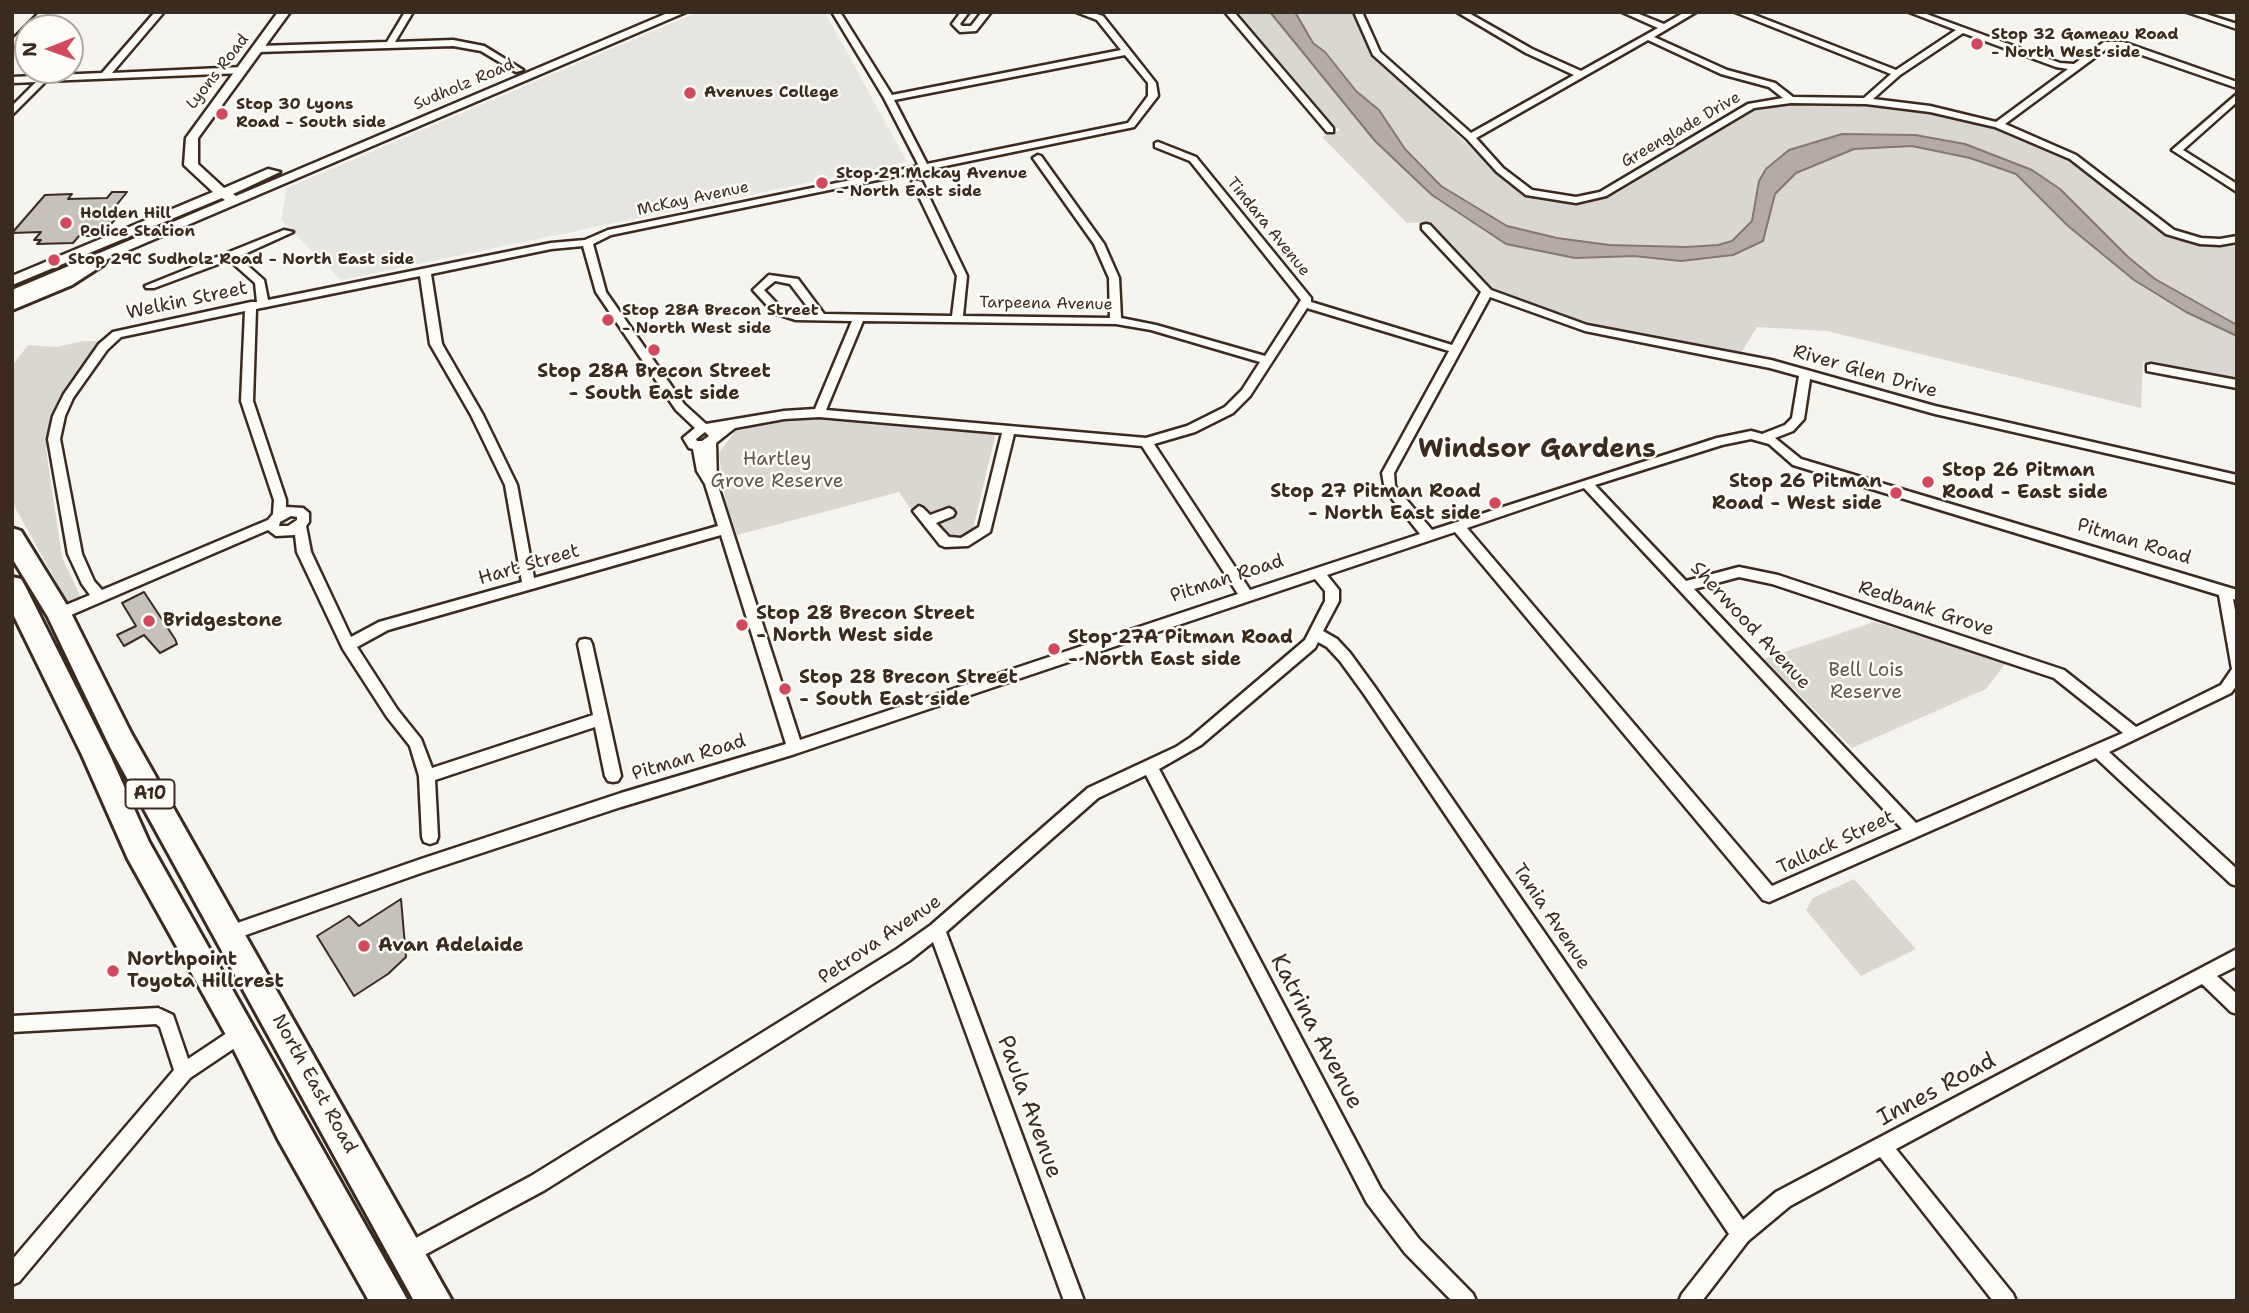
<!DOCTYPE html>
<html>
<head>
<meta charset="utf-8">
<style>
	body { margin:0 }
	#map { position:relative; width:2249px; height:1313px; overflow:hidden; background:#f5f4ee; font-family:"Shantell Sans",sans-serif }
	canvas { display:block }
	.frame { position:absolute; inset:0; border:14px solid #3b2a1e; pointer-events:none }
	.north { position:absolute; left:14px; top:14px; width:70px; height:70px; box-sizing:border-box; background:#fdfcf7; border:2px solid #afa8a0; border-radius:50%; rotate:269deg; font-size:19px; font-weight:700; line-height:28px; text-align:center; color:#3b2a1e }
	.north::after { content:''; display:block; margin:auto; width:24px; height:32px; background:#d1495b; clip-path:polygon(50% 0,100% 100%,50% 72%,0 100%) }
</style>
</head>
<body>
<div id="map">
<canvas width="2249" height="1313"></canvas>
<div class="frame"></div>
<div class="north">N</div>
</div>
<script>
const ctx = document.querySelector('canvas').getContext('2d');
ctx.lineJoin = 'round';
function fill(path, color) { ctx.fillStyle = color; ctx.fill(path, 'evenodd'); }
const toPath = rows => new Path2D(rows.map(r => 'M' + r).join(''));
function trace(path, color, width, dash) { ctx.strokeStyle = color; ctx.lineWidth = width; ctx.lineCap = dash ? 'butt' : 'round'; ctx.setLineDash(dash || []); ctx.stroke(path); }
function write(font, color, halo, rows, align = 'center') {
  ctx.font = font + ' "Shantell Sans",sans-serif'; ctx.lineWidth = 5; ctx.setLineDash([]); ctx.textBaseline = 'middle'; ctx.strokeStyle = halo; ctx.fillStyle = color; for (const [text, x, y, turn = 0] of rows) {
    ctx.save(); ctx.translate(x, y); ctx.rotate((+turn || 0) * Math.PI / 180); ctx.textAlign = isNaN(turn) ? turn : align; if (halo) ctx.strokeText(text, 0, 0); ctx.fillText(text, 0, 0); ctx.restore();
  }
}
fill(toPath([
	[698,12,825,12,907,162,341,280,281,220,287,188]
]), '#e7e5df');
fill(toPath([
	[1235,12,1354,12,1373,54,1495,171,1527,196,1580,204,1610,197,1756,110,1798,102,1869,104,1938,114,1993,128,2073,161,2171,237,2213,247,2237,245,2237,380,2143,362,2141,408,1827,331,1757,327,1741,353,1604,329,1540,309,1495,290,1430,222,1407,223,1322,137,1340,130,1328,122],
	[83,341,100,341,57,409,46,449,62,557,81,598,70,606,12,502,12,366,28,345,57,347],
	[794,418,996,432,972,533,953,536,945,533,938,521,922,526,899,492,737,535,725,499,719,453,736,430,759,422],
	[1874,622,2007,661,1986,689,1852,748,1764,659],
	[1854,879,1916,949,1861,976,1806,910,1813,898]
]), '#dad6d0');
const water = toPath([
	[1270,12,1295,12,1313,43,1325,52,1356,91,1379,110,1405,149,1441,186,1507,226,1557,238,1609,245,1686,247,1718,245,1732,241,1752,221,1759,181,1766,169,1789,150,1842,134,1915,135,1965,144,2032,170,2060,189,2128,257,2155,279,2237,325,2237,336,2186,312,2134,280,2067,225,2016,174,1970,158,1912,146,1854,149,1796,173,1775,194,1763,241,1733,255,1681,261,1634,256,1575,258,1506,244,1432,195,1375,141,1270,12]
]);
fill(water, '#b4aca4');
trace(water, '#84786e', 2);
const building = toPath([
	[112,192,127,192,107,217,117,217,106,230,95,230,91,236,79,236,73,243,37,244,41,240,34,240,41,232,12,233,45,195,72,194,68,199,107,198,112,192],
	[144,592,175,639,177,644,160,653,144,635,124,646,117,635,136,626,122,603,144,592],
	[401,899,406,957,388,974,354,996,317,936,349,916,359,926,401,899]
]);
fill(building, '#c7c1bb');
trace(building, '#3b2a1e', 2);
const street = toPath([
	[40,12,49,12,34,28,28,28,28,34,12,48,12,40,40,12],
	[155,12,164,12,112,73,243,67,247,70,243,73,46,81,12,115,12,106,36,82,12,83,12,77,102,73,155,12],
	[405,12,413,12,395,42,453,40,484,46,523,70,516,72,481,51,453,46,258,52,254,49,258,46,387,42,405,12],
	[832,12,840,12,892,95,1121,50,1097,20,1076,12,1090,12,1103,16,1156,83,1158,96,1134,127,611,235,593,244,606,292,684,404,706,424,784,411,815,409,852,321,796,320,774,313,753,290,769,275,798,279,824,314,952,316,957,276,912,182,914,180,922,182,967,276,963,316,1110,318,1109,278,1094,244,1033,158,1038,155,1041,156,1104,244,1119,278,1121,318,1156,325,1265,356,1301,300,1190,161,1155,147,1155,143,1158,142,1196,157,1311,298,1311,302,1452,345,1481,292,1422,229,1422,225,1426,224,1430,225,1491,290,1587,325,1771,360,1935,406,2237,475,2237,483,1935,414,1810,379,1804,419,1793,431,1775,438,1801,459,2237,590,2237,600,2233,599,2237,622,2237,685,2231,693,2109,752,2237,869,2237,886,2231,884,2096,758,1769,902,1763,900,1455,532,1327,575,1339,590,1339,601,1323,631,1337,639,1350,653,1374,686,1743,1220,1776,1192,2237,949,2237,966,2217,976,2237,994,2237,1014,2231,1012,2202,984,1896,1149,2013,1294,2016,1301,1993,1301,1880,1157,1790,1206,1748,1241,1702,1301,1679,1301,1682,1294,1729,1234,1364,694,1340,661,1327,647,1318,642,1315,648,1201,745,1159,769,1381,1189,1419,1239,1473,1294,1476,1301,1452,1301,1405,1253,1367,1203,1146,775,1098,798,946,932,1084,1301,1064,1301,933,942,909,961,545,1190,415,1260,408,1263,401,1260,398,1253,401,1246,531,1176,897,949,931,925,1088,788,1176,747,1191,737,1305,640,1325,601,1325,591,1315,579,795,754,621,807,421,873,229,941,223,938,221,933,223,928,421,859,621,793,786,744,721,535,388,630,357,647,397,709,421,739,432,768,593,715,578,644,580,640,585,639,590,640,592,644,621,776,618,781,613,782,608,781,605,776,595,727,435,780,438,837,436,842,430,844,424,842,422,837,419,776,410,746,387,717,343,649,297,552,295,535,276,536,268,530,64,618,54,618,52,614,54,610,90,595,82,584,68,554,48,439,53,416,64,394,99,344,113,332,251,302,257,302,255,283,229,260,154,288,146,288,145,286,284,230,293,232,238,257,264,280,268,300,551,243,585,240,608,230,919,166,884,98,832,12],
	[1125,55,1148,83,1148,96,1128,123,927,164,894,100,1125,55],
	[583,246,596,292,676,410,695,428,683,438,689,448,693,449,697,471,705,484,718,526,534,578,517,485,483,415,442,344,431,274,551,249,583,246],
	[420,276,430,344,471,415,505,485,522,582,379,622,351,637,311,552,306,526,309,522,309,513,303,508,286,507,286,500,253,401,256,309,420,276],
	[775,281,790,284,813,314,797,314,782,309,764,290,775,281],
	[1490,297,1585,331,1770,368,1799,376,1792,418,1785,425,1762,434,1751,431,1717,438,1432,530,1395,486,1394,473,1490,297],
	[1307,308,1449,351,1382,473,1385,490,1420,534,1250,590,1154,444,1195,432,1233,413,1250,396,1307,308],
	[245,311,241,401,274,500,273,514,268,520,102,590,94,581,82,554,60,439,65,416,73,398,107,350,121,337,245,311],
	[863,321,1116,324,1151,330,1260,362,1242,390,1225,407,1187,426,1146,438,826,410,863,321],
	[819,417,1002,433,979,527,961,538,949,537,936,523,953,516,955,513,953,510,949,508,930,515,923,508,919,506,913,511,940,545,945,547,968,546,990,532,1014,434,1142,446,1238,594,800,740,717,483,716,443,735,428,784,419,819,417],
	[705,432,709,436,702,441,697,441,696,439,705,432],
	[1751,439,1769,444,1793,465,2219,595,2232,669,2221,685,2136,727,2064,670,1778,575,1739,567,1686,581,1595,485,1722,445,1751,439],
	[1584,488,1902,829,1772,886,1467,528,1584,488],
	[291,516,297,517,297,520,288,526,279,526,280,522,291,516],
	[1739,577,1772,584,2054,678,2123,733,1916,823,1694,589,1739,577],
	[961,12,969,12,960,24,962,26,971,26,982,12,991,12,976,31,960,32,952,24,961,12],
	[1225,12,1234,12,1333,128,1333,132,1327,132,1225,12],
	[1354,12,1362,12,1380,52,1471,133,1574,75,1526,53,1457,12,1467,12,1532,49,1581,71,1658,28,1622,12,1634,12,1664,24,1685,12,1696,12,1654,37,1727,70,1775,83,1793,97,1864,98,1891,74,1735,12,1747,12,1896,70,1956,30,1909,12,1921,12,2060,63,2074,64,2104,42,2123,42,2237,82,2237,88,2119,47,2109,47,2005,124,2076,155,2174,230,2201,238,2220,239,2237,236,2237,242,2220,245,2200,244,2166,234,2070,159,1995,127,1930,112,1866,104,1791,103,1754,108,1606,196,1576,203,1526,195,1497,172,1467,139,1373,55,1354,12],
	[1963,33,2056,67,2068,69,1996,122,1930,106,1873,99,1900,75,1963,33],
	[1648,40,1721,74,1769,87,1783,98,1748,104,1600,192,1576,197,1532,190,1503,168,1476,138,1648,40],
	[2187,12,2200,12,2237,24,2237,29,2187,12],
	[2237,94,2237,102,2183,150,2237,184,2237,192,2172,150,2237,94],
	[2151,364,2237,380,2237,388,2147,371,2147,365,2151,364],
	[158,1008,173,1015,188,1059,236,1027,242,1025,248,1027,251,1033,248,1039,190,1078,19,1282,12,1285,12,1260,174,1070,160,1027,156,1024,12,1032,12,1016,158,1008]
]);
const secondary = toPath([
	[278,12,290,12,198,138,198,164,224,188,268,169,280,172,233,194,236,196,670,12,686,12,12,300,12,290,225,200,222,198,12,285,12,276,213,192,184,165,186,138,278,12]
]);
const highway = toPath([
	[96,255,106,261,103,265,72,285,12,310,12,296,58,277,96,255],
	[12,528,21,531,68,607,131,733,452,1301,414,1301,111,749,48,617,12,558,12,528],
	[12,577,21,579,25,586,110,755,149,842,408,1301,369,1301,278,1139,231,1044,128,859,82,755,12,612,12,577]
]);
trace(street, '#3b2a1e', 5);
trace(secondary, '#3b2a1e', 5);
trace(highway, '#3b2a1e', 6);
fill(street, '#fdfcf7');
fill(secondary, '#fdfcf7');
fill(highway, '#fdfcf7');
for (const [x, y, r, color] of [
	[1977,44,7,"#d1495b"],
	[690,93,7,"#d1495b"],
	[222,114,7,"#d1495b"],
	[822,183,7,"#d1495b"],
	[66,223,7,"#d1495b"],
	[54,260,7,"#d1495b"],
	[608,320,7,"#d1495b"],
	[654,350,7,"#d1495b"],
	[1928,482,7,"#d1495b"],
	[1896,493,7,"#d1495b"],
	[1495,503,7,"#d1495b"],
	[149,621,7,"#d1495b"],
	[742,625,7,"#d1495b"],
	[1054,649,7,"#d1495b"],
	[785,689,7,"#d1495b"],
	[364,946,7,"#d1495b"],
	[113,971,7,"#d1495b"]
]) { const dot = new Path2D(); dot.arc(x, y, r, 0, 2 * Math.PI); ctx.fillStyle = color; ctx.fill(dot); trace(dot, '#fdfcf7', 2.5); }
write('bold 16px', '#3b2a1e', '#fdfcf7', [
	["Stop 32 Gameau Road",1991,35],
	["- North West side",1991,53],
	["Avenues College",704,93],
	["Stop 30 Lyons",236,105],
	["Road - South side",236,123],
	["Stop 29 Mckay Avenue",836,174],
	["- North East side",836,192],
	["Holden Hill",80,214],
	["Police Station",80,232],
	["Stop 29C Sudholz Road - North East side",68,260],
	["Stop 28A Brecon Street",622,311],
	["- North West side",622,329]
], 'left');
write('16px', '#3b2a1e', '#fdfcf7', [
	["Lyons Road",218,72,-52],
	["Sudholz Road",464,85,-23],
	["Greenglade Drive",1681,130,-30],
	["McKay Avenue",693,199,-12],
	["Tindara Avenue",1268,227,51],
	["Tarpeena Avenue",1046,304,1]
]);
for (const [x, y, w] of [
	[150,794,49]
]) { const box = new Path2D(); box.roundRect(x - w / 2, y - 14.5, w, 29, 5); ctx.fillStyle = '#fdfcf7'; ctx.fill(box); trace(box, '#3b2a1e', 2); }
write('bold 18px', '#3b2a1e', null, [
	["A10",150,794]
]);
write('19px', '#3b2a1e', '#fdfcf7', [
	["Welkin Street",187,301,-12],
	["River Glen Drive",1865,372,16],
	["Pitman Road",2134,542,17],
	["Hart Street",529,565,-16],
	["Pitman Road",1227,579,-18],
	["Redbank Grove",1926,609,18],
	["Sherwood Avenue",1750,626,47],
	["Pitman Road",689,758,-17],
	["Tallack Street",1836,843,-25],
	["Tania Avenue",1551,917,56],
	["Petrova Avenue",880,940,-34],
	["North East Road",314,1084,61]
]);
write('bold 19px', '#3b2a1e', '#fdfcf7', [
	["Stop 28A Brecon Street",654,372,"center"],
	["- South East side",654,394,"center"],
	["Stop 26 Pitman",1942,471],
	["Road - East side",1942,493],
	["Stop 26 Pitman",1882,482,"right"],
	["Road - West side",1882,504,"right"],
	["Stop 27 Pitman Road",1481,492,"right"],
	["- North East side",1481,514,"right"],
	["Stop 28 Brecon Street",756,614],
	["- North West side",756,636],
	["Bridgestone",163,621],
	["Stop 27A Pitman Road",1068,638],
	["- North East side",1068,660],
	["Stop 28 Brecon Street",799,678],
	["- South East side",799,700],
	["Avan Adelaide",378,946],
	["Northpoint",127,960],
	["Toyota Hillcrest",127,982]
], 'left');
write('19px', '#63554a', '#fdfcf7', [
	["Hartley",777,460],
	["Grove Reserve",777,482],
	["Bell Lois",1866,671],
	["Reserve",1866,693]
]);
write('23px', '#3b2a1e', '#fdfcf7', [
	["Katrina Avenue",1316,1032,62],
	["Innes Road",1937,1090,-28],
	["Paula Avenue",1029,1107,70]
]);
write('bold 26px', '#3b2a1e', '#fdfcf7', [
	["Windsor Gardens",1537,450]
]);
</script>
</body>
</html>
